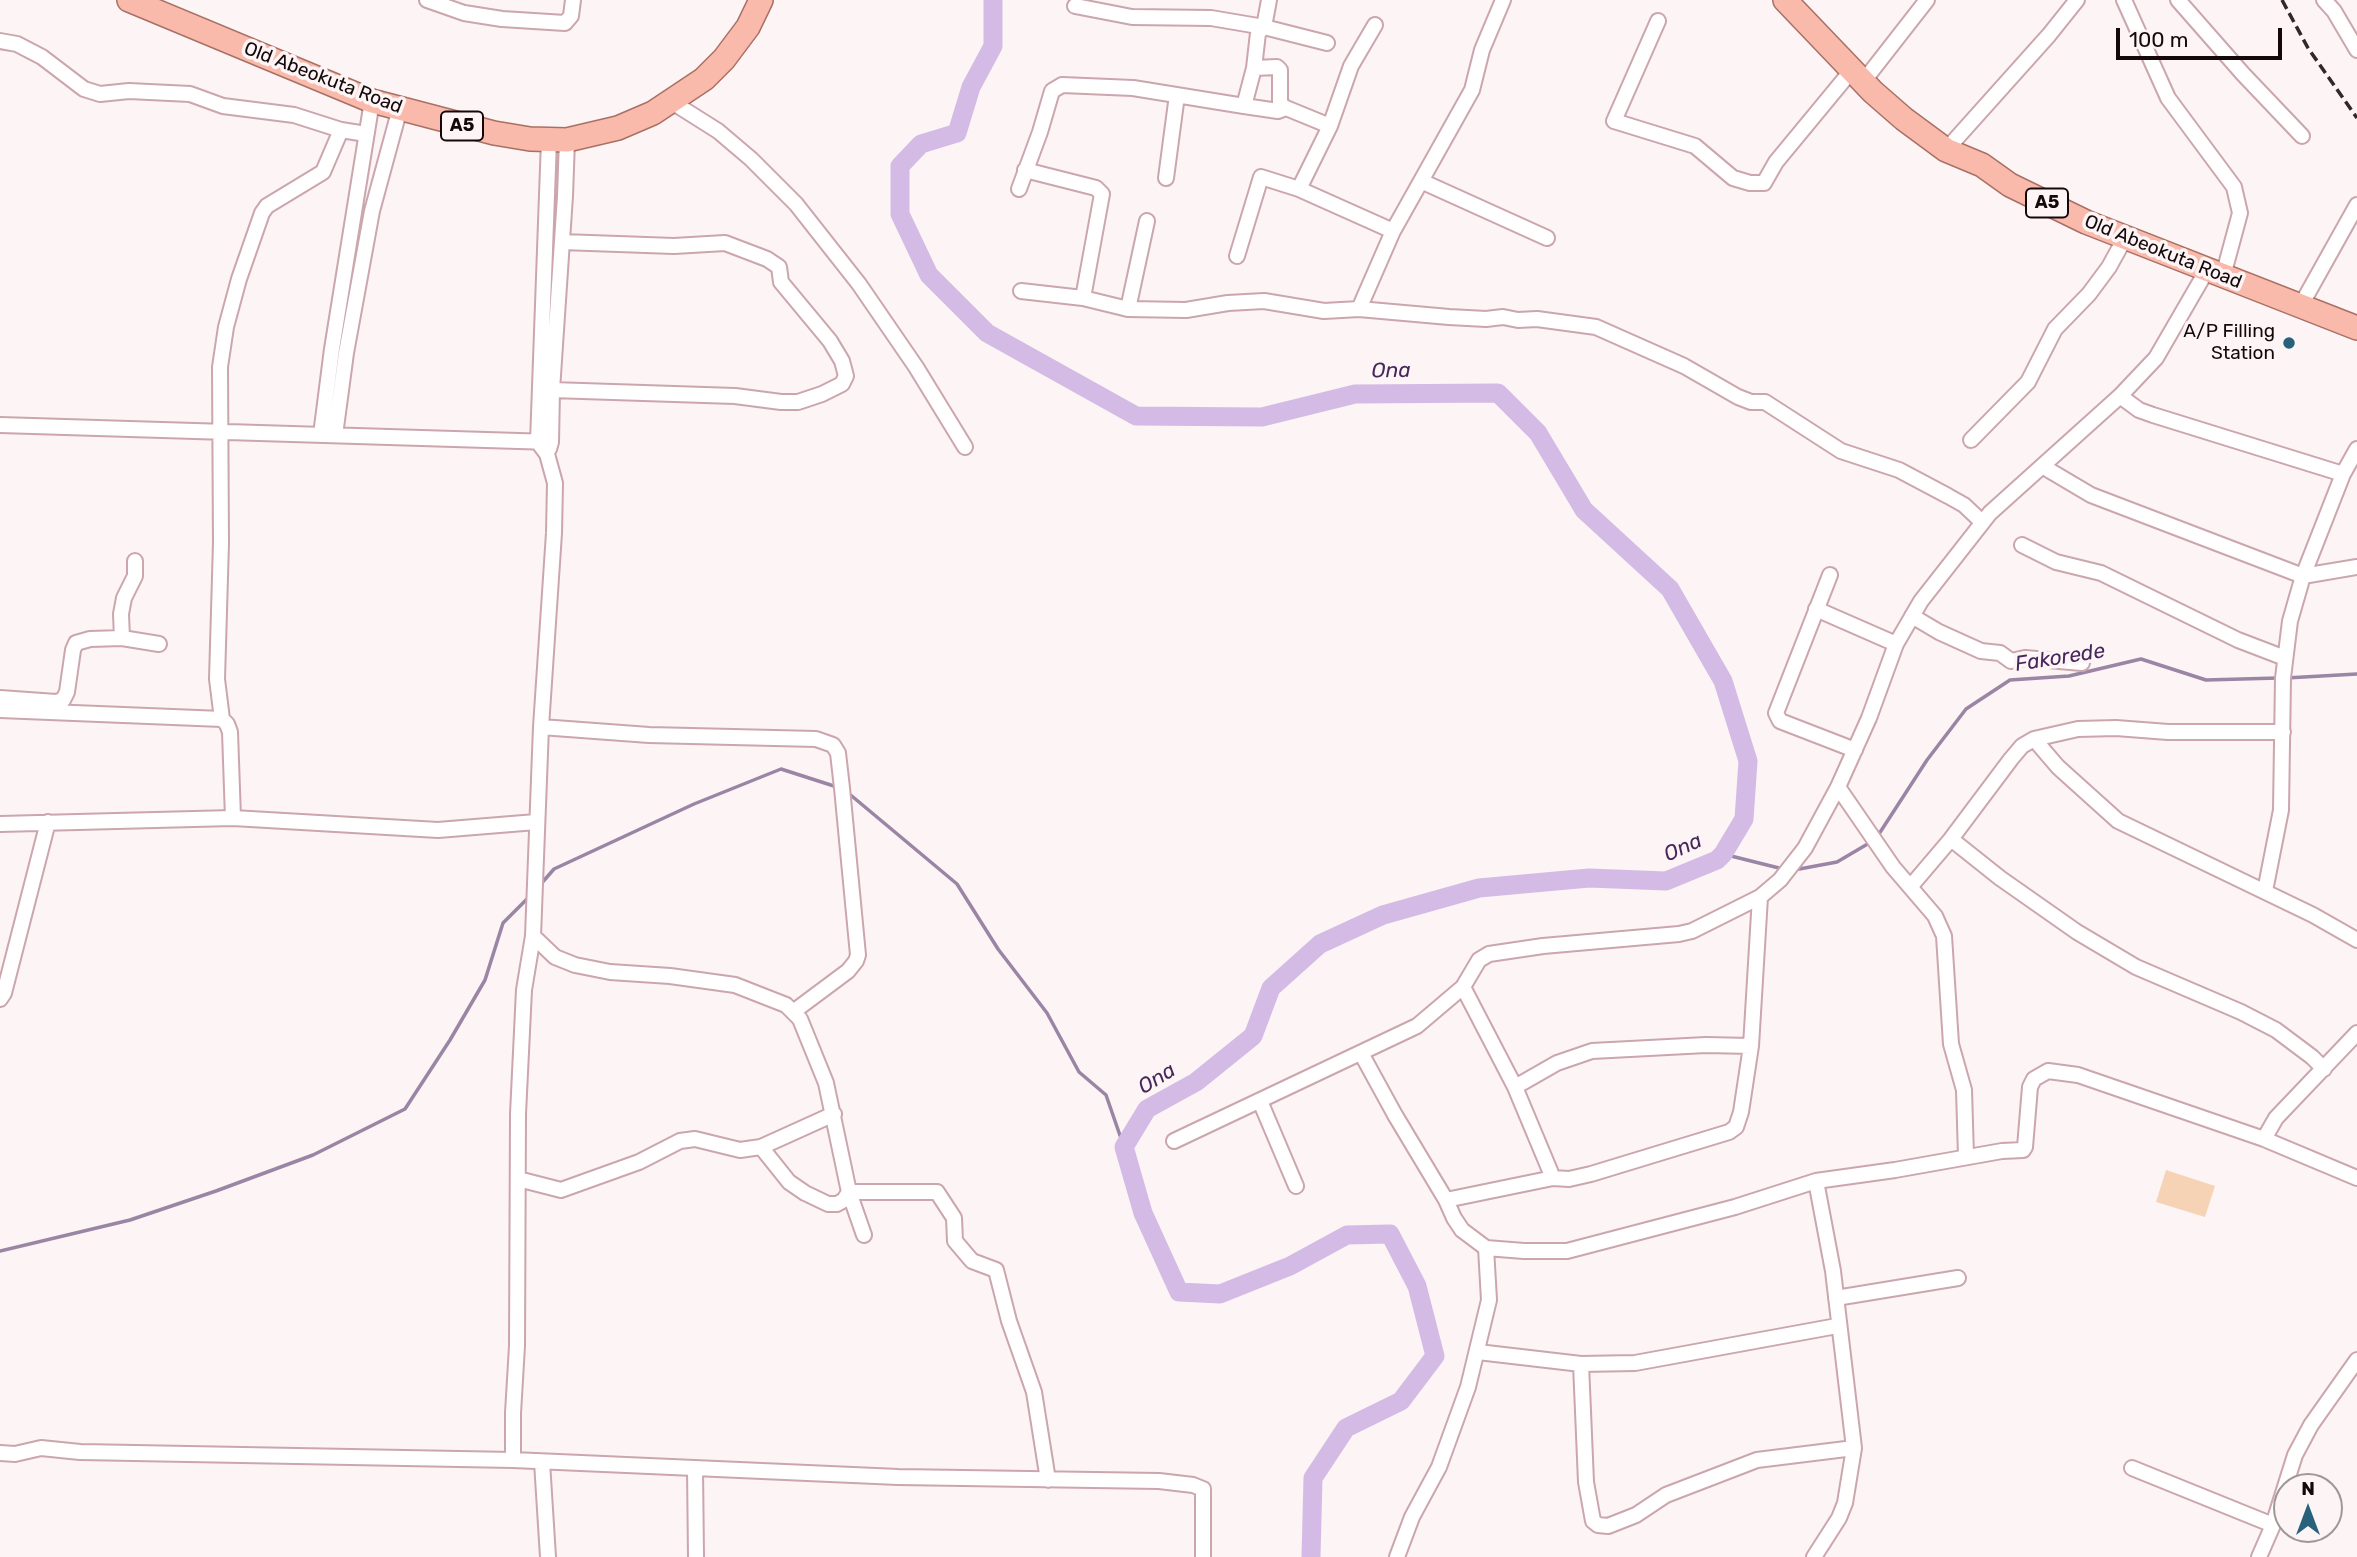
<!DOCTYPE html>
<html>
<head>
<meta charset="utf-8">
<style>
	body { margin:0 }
	#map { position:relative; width:2357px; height:1557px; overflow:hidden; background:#fcf4f5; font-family:Rubik,sans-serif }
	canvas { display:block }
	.north { position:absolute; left:2273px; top:1473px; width:70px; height:70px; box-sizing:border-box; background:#fcf4f5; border:2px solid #9f9697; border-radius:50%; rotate:0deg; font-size:19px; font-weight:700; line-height:28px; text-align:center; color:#14080b }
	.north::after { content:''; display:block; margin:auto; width:24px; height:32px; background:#27617a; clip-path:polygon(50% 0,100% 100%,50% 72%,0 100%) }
	.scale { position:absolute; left:2116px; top:28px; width:166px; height:32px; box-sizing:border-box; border:4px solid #14080b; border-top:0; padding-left:9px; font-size:21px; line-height:24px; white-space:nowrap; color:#14080b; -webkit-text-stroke:5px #fcf4f5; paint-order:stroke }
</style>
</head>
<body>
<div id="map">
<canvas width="2357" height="1557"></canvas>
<div class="north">N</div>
<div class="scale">100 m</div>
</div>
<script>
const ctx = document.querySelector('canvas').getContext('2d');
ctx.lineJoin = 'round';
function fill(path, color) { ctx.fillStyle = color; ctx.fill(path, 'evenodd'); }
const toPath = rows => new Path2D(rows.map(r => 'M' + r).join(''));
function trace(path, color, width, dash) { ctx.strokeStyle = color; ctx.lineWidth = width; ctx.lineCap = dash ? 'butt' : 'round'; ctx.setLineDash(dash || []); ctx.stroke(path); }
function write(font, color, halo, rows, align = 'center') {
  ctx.font = font + ' Rubik,sans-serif'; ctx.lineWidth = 7; ctx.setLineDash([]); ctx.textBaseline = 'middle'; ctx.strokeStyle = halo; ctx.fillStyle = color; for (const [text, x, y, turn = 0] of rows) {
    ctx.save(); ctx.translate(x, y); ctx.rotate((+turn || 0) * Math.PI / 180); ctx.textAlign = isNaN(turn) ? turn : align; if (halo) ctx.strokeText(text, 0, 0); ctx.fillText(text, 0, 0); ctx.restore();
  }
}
fill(toPath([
	[2166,1170,2215,1186,2205,1217,2156,1202]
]), '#f7d3b6');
trace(toPath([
	[2286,678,2357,674],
	[847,792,957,884,998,949,1047,1013,1079,1072,1106,1095,1124,1147],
	[1877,837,1927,760,1966,709,2010,680,2069,676,2141,659,2206,680,2278,678],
	[1723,854,1783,869],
	[1794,870,1837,862,1871,842],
	[540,885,554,869,694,804,781,769,837,787],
	[0,1251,130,1220,216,1191,313,1155,405,1109,450,1040,485,980,503,923,530,896]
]), '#9a85a4', 3.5);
trace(toPath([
	[993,0,993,46,971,87,957,133,921,144,900,166,900,214,929,275,987,333,1136,416,1262,417,1355,394,1498,393,1538,433,1584,510,1670,589,1723,681,1748,761,1744,819,1723,854,1717,860,1666,881,1589,878,1479,888,1383,915,1320,944,1271,988,1253,1036,1196,1082,1147,1109,1124,1147,1143,1213,1179,1292,1220,1294,1290,1266,1347,1235,1390,1234,1417,1286,1435,1356,1401,1401,1346,1428,1313,1478,1311,1557]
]), '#d4bbe5', 19);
const minor = toPath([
	[427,0,464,13,502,19,565,23,571,16,573,0],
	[2124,0,2168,98,2234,187,2240,213,2223,276],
	[2178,0,2243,74,2302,136],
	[2324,0,2334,11,2357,50],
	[1075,6,1132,17,1211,18,1264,27,1327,43],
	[1658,21,1614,121,1695,146,1733,178,1750,183,1764,183,1776,162,1852,70],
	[0,41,17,44,42,57,84,89,100,94,129,91,190,94,223,106,294,115,341,130,366,134],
	[1254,68,1277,67,1280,70,1280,104,1286,108,1330,126],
	[1863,82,1927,0],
	[672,102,718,131,751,159,796,204,859,284,916,367,965,447],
	[1244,106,1278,111,1286,108],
	[1946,150,2049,35,2077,0],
	[1025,170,1096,188,1102,194,1083,298],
	[1166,178,1177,95],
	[1421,181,1547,238],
	[1019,189,1040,132,1052,91,1062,85,1133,88,1244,106,1254,68,1258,33,1264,27,1269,0],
	[1299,189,1330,126,1351,66,1375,25],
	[1237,256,1261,177,1299,189,1393,231],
	[1021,291,1083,298,1128,309,1186,310,1228,303,1264,301,1324,311,1359,309,1449,317,1486,319,1503,317,1518,320,1537,319,1596,327,1684,366,1738,397,1751,402,1765,402,1841,451,1899,470,1948,496,1964,505,1982,522],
	[2300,307,2357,205],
	[1128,309,1147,221],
	[1359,309,1393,231,1472,90,1482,50,1503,0],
	[552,390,735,396,781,402,798,402,822,394,842,384,846,376,842,361,830,341,781,282,779,267,767,259,725,243,674,246,562,242],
	[2120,396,2139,410,2153,415,2343,474],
	[0,425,551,442],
	[321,435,332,349,372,101],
	[335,435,346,353,372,211,400,108],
	[1971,440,2028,382,2055,329,2089,294,2109,267,2125,238],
	[549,449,551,442,552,390,565,196,567,140],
	[2042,466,2091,495,2303,576,2357,567],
	[2022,545,2056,562,2101,573,2238,640,2285,658],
	[1830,575,1776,713,1780,721,1855,750],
	[1816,609,1896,644],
	[1912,616,1939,632,1981,651,2000,653,2011,661,2025,658,2082,663],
	[122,638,121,614,124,598,135,576,135,561],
	[0,698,56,702,63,700,67,692,73,650,76,643,90,639,122,638,159,644],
	[0,710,222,719],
	[541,727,649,735,816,739,833,745,838,753,842,788,858,955,856,961,848,971,793,1012],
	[2034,739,2058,767,2118,821,2313,915,2357,940],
	[1838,787,1893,867,1935,916,1944,936,1951,1044,1964,1090,1966,1156],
	[233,818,230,732,227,724,222,719,217,679,221,543,220,367,226,327,239,279,262,213,267,206,323,172,341,130],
	[0,824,233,818,438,830,536,822],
	[1951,839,2000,878,2077,932,2136,967,2241,1012,2276,1030,2312,1057,2324,1069],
	[1911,886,1951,839,2011,759,2022,746,2034,739,2078,729,2116,728,2168,732,2283,732],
	[2265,891,2281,810,2283,678,2290,621,2303,576,2343,474,2357,449],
	[533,936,555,957,575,965,610,972,670,976,735,985,786,1005,800,1019,826,1083,849,1192,864,1235],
	[1463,987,1515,1087,1553,1178],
	[0,999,4,993,48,822],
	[1361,1053,1395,1115,1446,1200,1454,1218,1462,1230,1486,1248,1524,1251,1567,1251,1735,1207,1816,1181,1895,1170,2002,1151,2023,1150,2025,1147,2030,1087,2034,1079,2048,1071,2078,1075,2264,1139,2357,1178],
	[1515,1087,1557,1063,1592,1051,1706,1045,1751,1046],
	[1260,1101,1296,1186],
	[2264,1139,2276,1118,2357,1033],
	[1174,1141,1417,1026,1463,987,1479,960,1489,954,1543,946,1679,934,1692,931,1760,897,1780,880,1805,848,1838,787,1869,718,1896,644,1921,601,1990,513,2120,396,2156,358,2207,270],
	[761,1147,789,1182,805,1193,828,1204,837,1204,844,1200,849,1192,937,1192,954,1218,955,1241,972,1261,996,1270,1009,1321,1034,1392,1048,1480],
	[518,1179,561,1190,639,1162,680,1141,695,1139,740,1150,761,1147,834,1114],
	[1446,1200,1553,1178,1569,1179,1591,1174,1729,1132,1736,1127,1741,1112,1751,1046,1760,897],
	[1836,1298,1958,1278],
	[1478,1352,1581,1364,1635,1363,1837,1326],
	[1581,1364,1586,1482,1593,1521,1598,1525,1608,1526,1636,1515,1666,1495,1757,1460,1854,1448],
	[0,1453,15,1454,41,1448,80,1452,513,1460,898,1477,1159,1481,1193,1485,1203,1489,1203,1557],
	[513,1460,513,1413,517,1346,518,1114,524,990,533,936,541,727,554,533,555,483,547,454,538,442,549,140],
	[542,1462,548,1557],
	[695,1468,696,1557],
	[2132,1468,2273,1525],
	[1397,1557,1412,1517,1439,1467,1468,1387,1489,1300,1486,1248],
	[1814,1557,1839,1518,1845,1503,1854,1448,1833,1271,1816,1181],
	[2259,1557,2273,1525,2295,1455,2311,1425,2357,1360]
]);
const trunk = toPath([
	[129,0,372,101,494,133,530,139,567,140,618,128,653,113,704,79,724,59,748,27,761,0],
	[1785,0,1873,92,1904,119,1946,150,1982,165,2010,185,2086,222,2357,328]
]);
trace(minor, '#cba6ad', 18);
trace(trunk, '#a87065', 26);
trace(minor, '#fff', 14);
trace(trunk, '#fabaab', 23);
trace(toPath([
	[2282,0,2308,48,2357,118]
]), '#32272a', 3.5, [10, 5]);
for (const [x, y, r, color] of [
	[2289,343,7,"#27617a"]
]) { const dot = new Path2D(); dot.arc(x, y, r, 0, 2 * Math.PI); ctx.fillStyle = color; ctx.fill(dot); trace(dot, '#fcf4f5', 2.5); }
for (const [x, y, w] of [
	[462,126,42],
	[2047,203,42]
]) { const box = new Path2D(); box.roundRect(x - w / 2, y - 14.5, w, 29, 5); ctx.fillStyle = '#fcf4f5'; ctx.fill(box); trace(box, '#14080b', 2); }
write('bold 18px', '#14080b', null, [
	["A5",462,126],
	["A5",2047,203]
]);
write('19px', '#14080b', '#fcf4f5', [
	["Old Abeokuta Road",323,78,21],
	["Old Abeokuta Road",2163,252,22]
]);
write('19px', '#14080b', '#fcf4f5', [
	["A/P Filling",2275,332],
	["Station",2275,354]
], 'right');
write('italic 21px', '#47275b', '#fcf4f5', [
	["Ona",1391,371,-1],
	["Fakorede",2060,658,-9],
	["Ona",1683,848,-25],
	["Ona",1157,1079,-32]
]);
</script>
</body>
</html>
